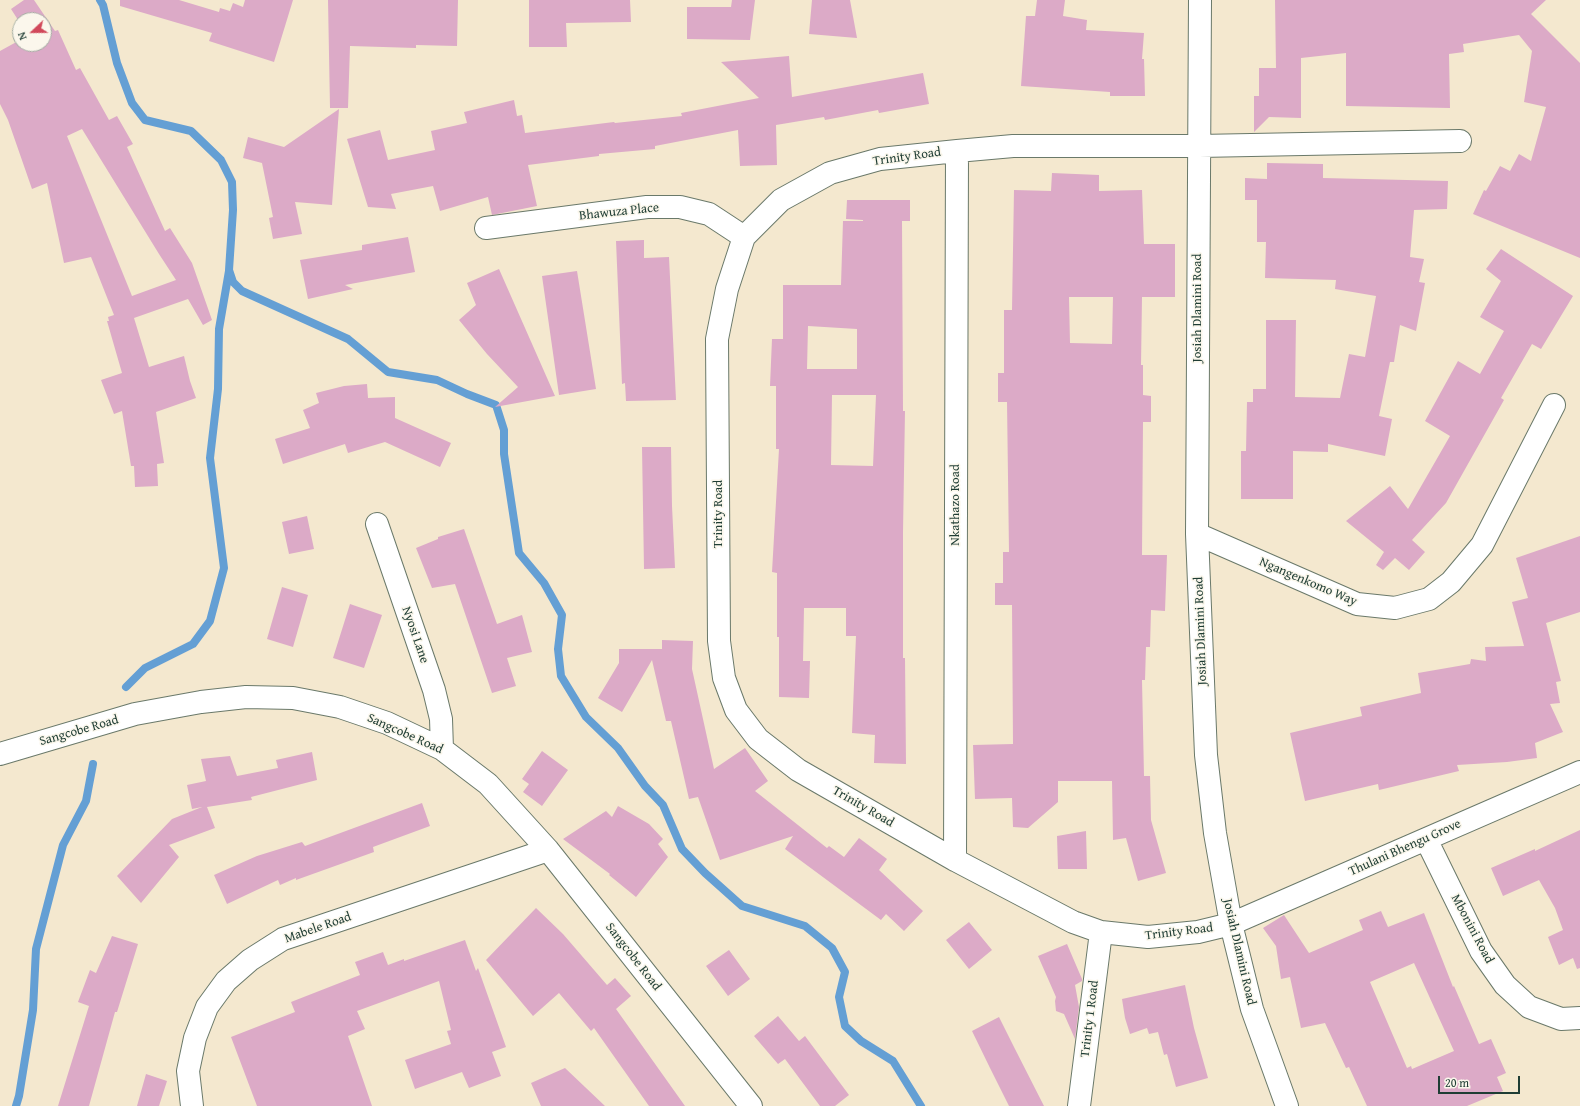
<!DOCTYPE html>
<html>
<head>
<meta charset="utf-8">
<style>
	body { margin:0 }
	#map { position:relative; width:1580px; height:1106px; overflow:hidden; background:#f4e8cf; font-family:"Gentium Book Plus",serif }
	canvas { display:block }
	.north { position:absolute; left:12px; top:12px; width:40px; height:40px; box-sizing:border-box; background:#fbf7ec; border:1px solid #a3ada2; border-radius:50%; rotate:248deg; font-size:11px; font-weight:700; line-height:16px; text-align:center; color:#1f3d34 }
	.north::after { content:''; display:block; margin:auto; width:14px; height:18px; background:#d1495b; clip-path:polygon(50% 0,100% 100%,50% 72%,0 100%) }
	.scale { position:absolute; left:1438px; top:1076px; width:82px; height:18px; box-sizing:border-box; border:2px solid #1f3d34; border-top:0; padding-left:5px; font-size:12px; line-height:14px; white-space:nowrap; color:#1f3d34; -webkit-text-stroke:3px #fbf7ec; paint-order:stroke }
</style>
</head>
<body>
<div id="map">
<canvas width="1580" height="1106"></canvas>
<div class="north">N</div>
<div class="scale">20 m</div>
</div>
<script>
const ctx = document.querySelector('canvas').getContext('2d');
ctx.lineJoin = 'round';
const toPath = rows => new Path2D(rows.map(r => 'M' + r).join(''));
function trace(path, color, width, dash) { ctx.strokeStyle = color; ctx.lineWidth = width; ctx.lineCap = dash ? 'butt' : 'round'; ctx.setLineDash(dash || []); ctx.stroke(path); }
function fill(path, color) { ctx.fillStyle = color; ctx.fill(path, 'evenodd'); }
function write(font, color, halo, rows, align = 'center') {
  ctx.font = font + ' "Gentium Book Plus",serif'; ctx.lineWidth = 3; ctx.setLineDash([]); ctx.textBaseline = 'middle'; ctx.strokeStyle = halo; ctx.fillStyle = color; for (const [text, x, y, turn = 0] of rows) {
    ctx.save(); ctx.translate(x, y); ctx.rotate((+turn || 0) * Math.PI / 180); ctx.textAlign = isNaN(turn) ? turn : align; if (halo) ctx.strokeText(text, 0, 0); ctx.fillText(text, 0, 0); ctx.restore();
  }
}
trace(toPath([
	[100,0,103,5,117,63,132,103,145,120,191,131,221,160,232,182,233,210,229,270,233,282,242,291,348,339,388,372,437,380,467,394,496,405,504,430,504,454,519,553,544,583,562,615,558,649,561,676,586,717,618,748,645,786,663,805,682,849,705,873,742,906,805,926,832,948,845,972,839,997,845,1026,861,1041,893,1061,921,1106],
	[126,687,145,668,193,644,210,621,224,568,210,458,218,389,219,329,229,271],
	[16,1106,19,1096,33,1010,36,949,63,845,86,801,93,764]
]), '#649fd4', 8);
fill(toPath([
	[24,0,34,0,55,31,58,30,76,70,80,68,109,120,117,116,133,144,127,147,165,231,170,228,192,263,212,320,203,325,188,299,134,318,149,367,184,356,190,381,196,398,156,412,164,463,157,464,158,486,135,487,134,466,131,466,122,411,114,414,101,380,122,373,107,321,109,321,108,317,114,315,91,257,64,263,47,183,32,189,8,120,0,104,0,51,20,40,20,44,44,44,44,20,20,20,20,23,11,9],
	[82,129,159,254,176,280,132,296,67,136],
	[120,0,179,0,219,12,220,8,230,11,233,3,243,7,245,0,293,0,274,62,209,41,212,33,120,6],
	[328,0,458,0,457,46,416,45,416,48,350,46,348,108,330,108],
	[529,0,630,0,631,22,566,23,567,47,529,47],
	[732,0,755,0,750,40,687,39,687,7,731,7],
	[812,0,850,0,857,38,809,34],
	[1037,0,1065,0,1063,16,1087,20,1086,30,1144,33,1142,59,1144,59,1145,96,1110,96,1110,92,1021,86,1026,16,1035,16],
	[1275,0,1546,0,1531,14,1580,63,1580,258,1473,214,1484,190,1486,191,1500,166,1510,171,1519,154,1531,161,1546,107,1524,102,1532,51,1519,35,1463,44,1464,52,1449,54,1450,108,1346,106,1346,53,1301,58,1301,118,1269,117,1254,132,1254,96,1259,96,1259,68,1276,68],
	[789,56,792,97,923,73,929,104,879,113,878,110,825,120,824,117,776,125,777,165,740,166,738,130,655,146,655,149,599,154,599,156,528,165,537,206,492,215,488,197,440,211,433,186,391,194,396,209,368,207,347,139,380,130,388,160,435,150,431,131,467,123,464,112,514,100,517,116,522,115,525,133,614,122,615,123,682,116,681,113,759,98,721,62],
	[339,109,332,205,295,202,302,234,273,239,269,218,273,217,262,163,243,158,248,137,284,147],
	[1267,163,1323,164,1323,178,1448,181,1447,209,1414,210,1410,257,1424,259,1419,282,1425,283,1416,331,1400,325,1394,362,1390,362,1379,416,1392,419,1385,456,1328,444,1328,452,1293,451,1293,499,1241,499,1241,451,1246,451,1247,402,1253,402,1253,389,1266,389,1266,320,1296,320,1295,397,1340,398,1349,354,1365,357,1376,296,1335,289,1336,280,1265,278,1266,242,1257,242,1257,200,1245,200,1245,178,1267,179],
	[1052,173,1099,175,1099,191,1142,190,1144,244,1175,244,1175,297,1142,297,1141,365,1143,365,1143,395,1151,396,1151,422,1143,422,1142,555,1167,555,1165,611,1151,610,1150,647,1146,647,1145,680,1142,680,1144,776,1150,776,1151,820,1166,873,1138,881,1126,838,1113,840,1112,781,1058,781,1058,802,1028,828,1013,827,1012,798,975,799,973,745,1013,744,1012,605,995,605,995,583,1003,583,1003,552,1009,552,1007,402,998,402,998,373,1004,373,1004,310,1012,310,1014,190,1051,191],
	[1069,297,1113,297,1112,344,1070,343],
	[847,200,910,200,910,221,902,221,903,411,905,411,903,532,903,658,905,658,906,764,874,763,875,735,852,733,856,636,846,636,846,608,804,608,803,661,810,661,809,698,779,697,779,637,777,637,777,573,772,572,779,449,776,449,776,386,770,386,772,339,783,339,783,285,841,285,843,221,863,221,863,220,846,219],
	[808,326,857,329,857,369,807,369],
	[832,395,876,395,873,466,831,465],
	[408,237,415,272,345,285,353,289,308,299,300,260,362,250,362,245],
	[644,240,644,258,669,257,676,400,626,401,625,383,622,384,616,241],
	[1501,249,1573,296,1541,349,1532,344,1501,398,1504,400,1446,503,1412,540,1425,552,1409,570,1395,558,1383,570,1376,565,1384,552,1346,521,1390,486,1408,509,1450,436,1425,421,1458,361,1480,374,1504,331,1480,317,1501,281,1486,269],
	[499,269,555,396,495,407,518,387,487,354,459,320,476,305,467,283],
	[577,271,596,389,559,395,542,276],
	[367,384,368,398,395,397,395,418,451,443,440,467,385,442,348,453,345,444,283,464,275,439,310,428,303,410,319,403,316,393,344,386],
	[642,447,671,447,672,506,675,568,644,569],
	[307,516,314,549,289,554,282,522],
	[464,529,497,624,522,615,532,652,507,658,516,686,492,693,455,584,432,588,416,548,438,539,438,537],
	[1580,536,1580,612,1546,623,1561,681,1556,682,1560,703,1550,704,1563,732,1535,743,1537,758,1507,762,1457,765,1459,771,1379,790,1378,784,1305,801,1290,733,1362,716,1360,707,1421,693,1418,673,1470,664,1471,659,1486,661,1485,647,1524,646,1512,602,1528,598,1516,558],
	[282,587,308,595,293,647,267,639],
	[350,604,382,615,364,668,333,658],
	[662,640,693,641,692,669,714,769,745,748,768,781,755,791,827,848,829,846,844,857,859,838,887,859,879,870,923,911,904,931,886,914,881,920,785,849,793,836,720,860,698,797,689,799,671,721,666,721,652,660,622,712,598,698,619,663,619,649,662,649],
	[542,751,568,770,542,806,523,792,529,784,522,779],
	[312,752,317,780,251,797,252,800,207,807,215,828,169,845,179,857,141,903,117,876,172,819,202,807,192,809,187,785,206,781,201,759,230,756,237,776,278,768,276,760],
	[422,803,430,826,373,847,374,852,296,880,296,878,280,885,278,880,227,904,214,875,257,856,302,842,305,846],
	[618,806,649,824,663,839,658,844,668,857,636,897,609,875,610,874,563,839,606,811,612,817],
	[1580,830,1580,968,1577,969,1573,958,1559,965,1548,937,1563,930,1555,908,1539,880,1503,896,1491,868,1535,849,1535,851],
	[1086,831,1087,869,1058,869,1057,836],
	[536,908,563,934,607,985,615,978,631,996,616,1009,685,1106,649,1106,594,1028,591,1031,559,993,533,1016,486,960],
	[1381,911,1388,927,1424,913,1453,987,1454,986,1479,1044,1491,1039,1506,1073,1497,1077,1503,1091,1467,1106,1367,1106,1349,1067,1346,1068,1325,1023,1301,1028,1290,977,1281,979,1276,946,1263,928,1284,915,1309,953,1363,930,1359,920],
	[1414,963,1454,1051,1412,1069,1411,1066,1407,1068,1370,982],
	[969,922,992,950,969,969,946,940],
	[112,936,138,944,117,1012,115,1012,89,1106,58,1106,89,1006,78,1002,90,970,96,973],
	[465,940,476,971,478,968,506,1047,492,1052,501,1076,469,1088,462,1072,415,1089,405,1060,451,1044,447,1031,451,1030,439,981,357,1011,365,1029,348,1036,372,1106,257,1106,231,1037,295,1012,291,1002,360,975,355,962,383,952,388,965,404,959,404,961],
	[1067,944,1082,979,1082,981,1075,985,1079,1007,1075,1039,1064,1014,1056,1011,1055,1001,1056,997,1038,956],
	[729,950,750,979,728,996,706,966],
	[1185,985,1194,1028,1208,1078,1176,1087,1167,1054,1164,1055,1158,1032,1149,1034,1147,1028,1130,1034,1125,1018,1122,999],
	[778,1016,799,1041,805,1036,849,1095,835,1106,820,1106,785,1059,778,1064,754,1036],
	[999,1017,1015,1049,1044,1106,1009,1106,990,1068,972,1031],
	[565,1068,605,1106,541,1106,531,1083],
	[146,1074,167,1081,159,1106,137,1106]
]), '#dcaac7');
const street = toPath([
	[1200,0,1197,534,1206,755,1215,833,1231,924,1252,1009,1287,1106],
	[1460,141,1199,146,1013,146,957,151,880,159,830,173,781,200,744,237,727,289,717,339,719,641,724,678,736,710,758,739,798,770,955,860,1073,922,1101,932,1148,937,1198,932,1231,924,1580,772],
	[486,228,647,207,680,207,709,214,744,237],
	[377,524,434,690,441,719,442,749],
	[1197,534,1357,604,1395,608,1429,599,1451,582,1482,545,1554,405],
	[0,754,135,714,201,702,246,697,293,698,340,707,387,723,442,749,488,784,548,850,751,1106],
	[1426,839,1481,951,1505,985,1529,1007,1561,1019,1580,1018],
	[955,860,957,151],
	[192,1106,188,1071,195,1038,207,1007,226,981,250,960,283,939,548,850],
	[1079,1106,1101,932]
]);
trace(street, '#6a796a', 24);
trace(street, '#fff', 22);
write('13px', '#1f3d34', '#fbf7ec', [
	["Trinity Road",907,157,-8],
	["Bhawuza Place",619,212,-6],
	["Josiah Dlamini Road",1198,308,-90],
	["Nkathazo Road",956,505,-90],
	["Trinity Road",719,514,-90],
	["Ngangenkomo Way",1308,582,23],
	["Josiah Dlamini Road",1201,631,-92],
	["Nyosi Lane",415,635,71],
	["Sangcobe Road",79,731,-16],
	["Sangcobe Road",405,734,24],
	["Trinity Road",863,807,30],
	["Thulani Bhengu Grove",1405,848,-24],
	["Mabele Road",318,928,-19],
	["Mbonini Road",1472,929,62],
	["Trinity Road",1179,932,-7],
	["Josiah Dlamini Road",1239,952,77],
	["Sangcobe Road",633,957,52],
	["Trinity 1 Road",1090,1019,-83]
]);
</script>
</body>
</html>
